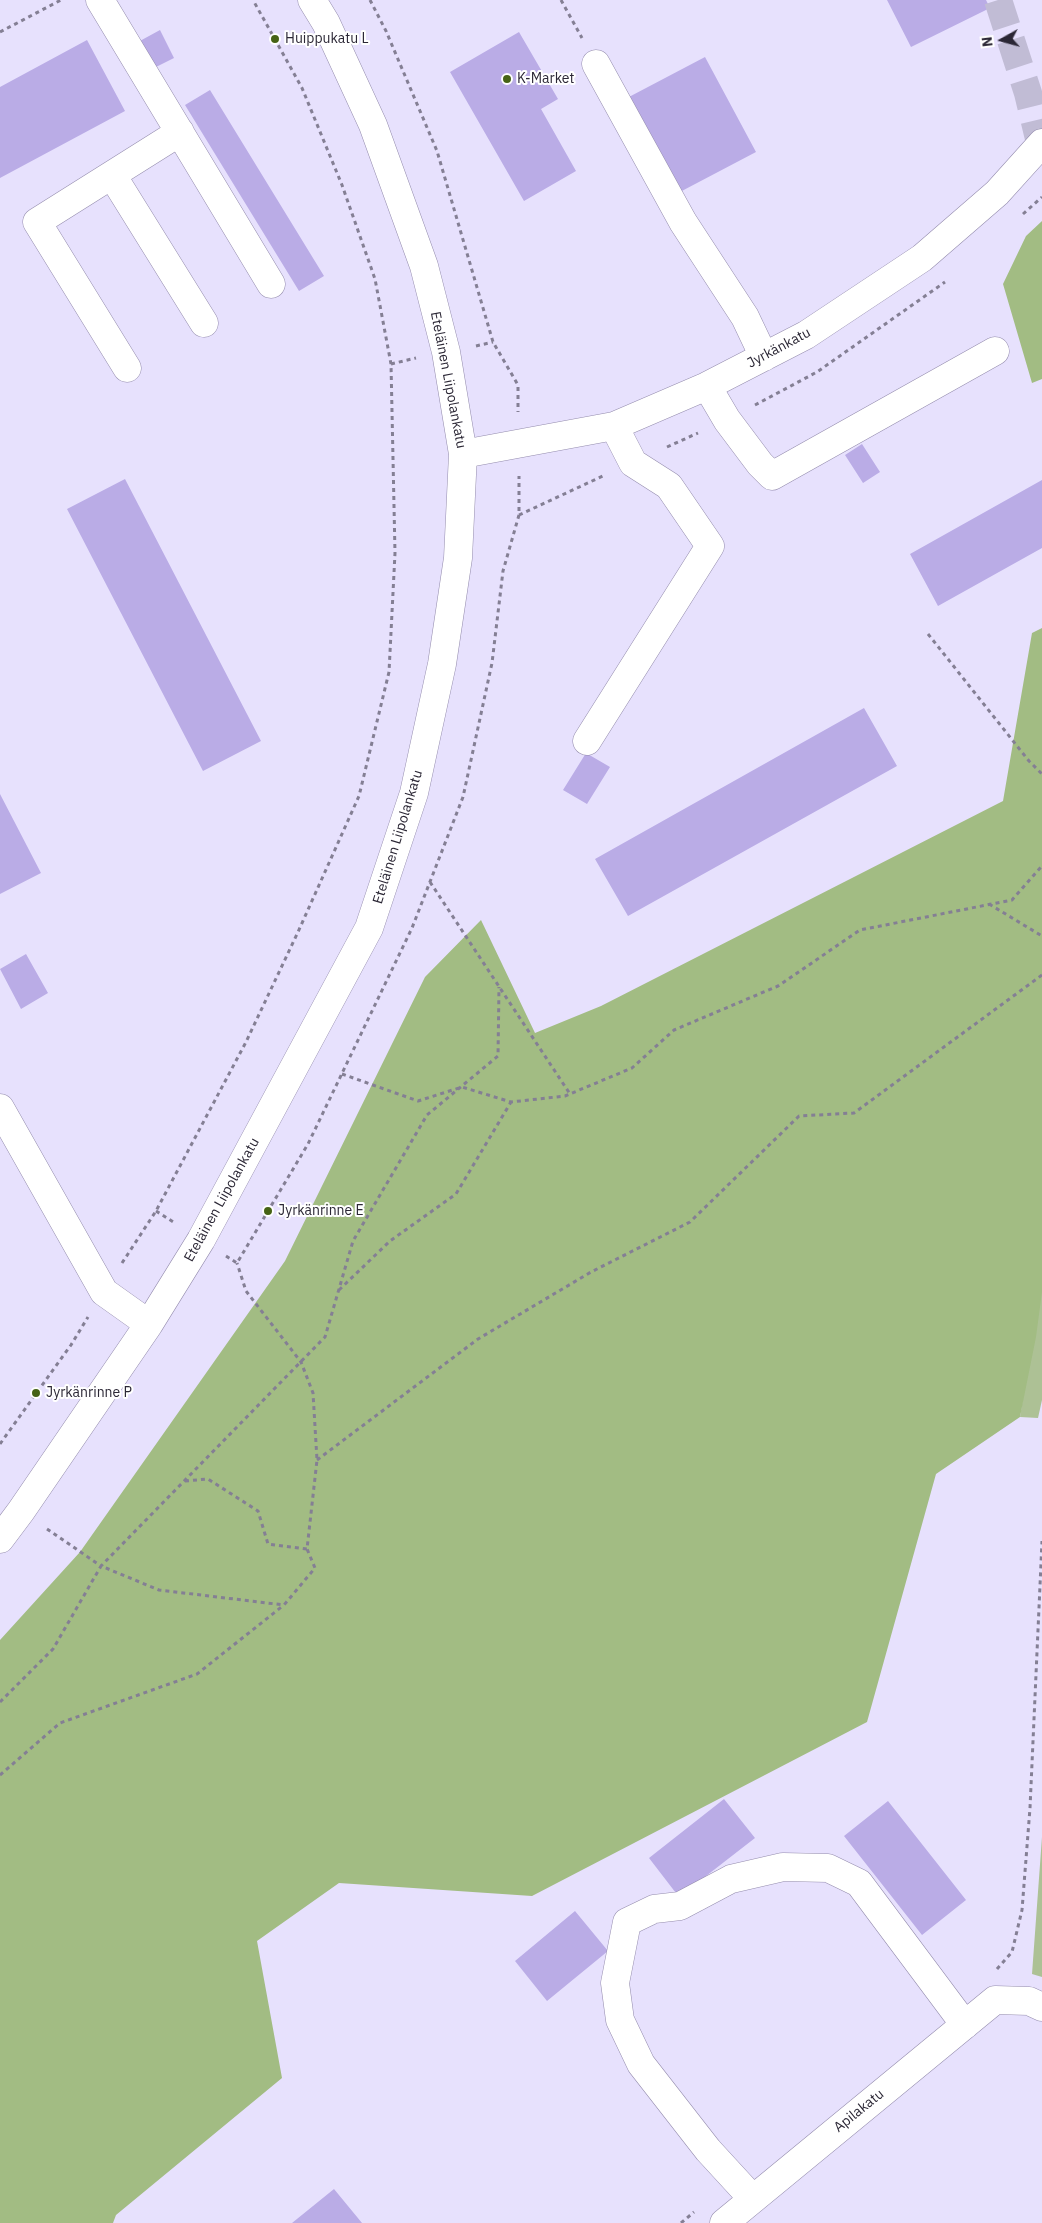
<!DOCTYPE html>
<html>
<head>
<meta charset="utf-8">
<style>
	body { margin:0 }
	#map { position:relative; width:1042px; height:2223px; overflow:hidden; background:#e7e1fd; font-family:"IBM Plex Sans",sans-serif }
	canvas { display:block }
	.north { position:absolute; left:977px; top:15px; width:50px; height:50px; -webkit-text-stroke:4px #fff; paint-order:stroke; rotate:263deg; font-size:14px; font-weight:700; line-height:20px; text-align:center; color:#2b2735 }
	.north::after { content:''; display:block; margin:auto; width:18px; height:22px; background:#2b2735; clip-path:polygon(50% 0,100% 100%,50% 72%,0 100%) }
</style>
</head>
<body>
<div id="map">
<canvas width="1042" height="2223"></canvas>
<div class="north">N</div>
</div>
<script>
const ctx = document.querySelector('canvas').getContext('2d');
ctx.lineJoin = 'round';
function fill(path, color) { ctx.fillStyle = color; ctx.fill(path, 'evenodd'); }
const toPath = rows => new Path2D(rows.map(r => 'M' + r).join(''));
function trace(path, color, width, dash) { ctx.strokeStyle = color; ctx.lineWidth = width; ctx.lineCap = dash ? 'butt' : 'round'; ctx.setLineDash(dash || []); ctx.stroke(path); }
function write(font, color, halo, rows, align = 'center') {
  ctx.font = font + ' "IBM Plex Sans",sans-serif'; ctx.lineWidth = 4; ctx.setLineDash([]); ctx.textBaseline = 'middle'; ctx.strokeStyle = halo; ctx.fillStyle = color; for (const [text, x, y, turn = 0] of rows) {
    ctx.save(); ctx.translate(x, y); ctx.rotate((+turn || 0) * Math.PI / 180); ctx.textAlign = isNaN(turn) ? turn : align; if (halo) ctx.strokeText(text, 0, 0); ctx.fillText(text, 0, 0); ctx.restore();
  }
}
fill(toPath([
	[1042,1278,1042,1400,1038,1418,1020,1417],
	[1042,1837,1042,1977,1032,1974]
]), '#adc195');
fill(toPath([
	[1042,221,1042,379,1032,383,1003,284,1026,236],
	[1042,628,1042,1292,1036,1337,1020,1417,936,1474,867,1722,532,1896,339,1883,257,1941,282,2078,116,2215,113,2223,0,2223,0,1640,80,1552,285,1261,425,977,481,920,535,1033,601,1006,1003,801,1032,633]
]), '#a2bc83');
fill(toPath([
	[887,0,986,0,990,8,911,47],
	[160,30,174,58,152,69,138,42],
	[519,32,558,99,541,109,576,171,524,201,450,72],
	[87,40,125,111,0,178,0,87],
	[705,57,756,152,678,193,627,98],
	[210,90,324,276,299,291,185,105],
	[862,444,880,472,863,483,845,455],
	[125,479,261,741,203,771,67,509],
	[1042,480,1042,548,938,606,910,554],
	[864,708,897,766,628,916,595,859],
	[586,753,610,767,587,804,563,790],
	[0,794,41,873,0,894],
	[26,954,48,993,21,1009,0,969],
	[724,1799,755,1838,679,1897,649,1858],
	[888,1801,966,1900,922,1935,844,1836],
	[575,1911,608,1951,547,2001,515,1961],
	[334,2189,362,2223,292,2223]
]), '#baace6');
trace(toPath([
	[998,0,1028,93,1042,151]
]), '#c1bcd5', 28, [28, 14]);
const minor = toPath([
	[100,0,271,284],
	[596,64,683,222,745,317,764,357],
	[112,175,204,323],
	[127,368,37,222,180,132],
	[707,386,727,420,760,464,772,476,995,351],
	[463,454,614,426,707,386,806,335,922,258,997,193,1042,143],
	[587,741,710,546,669,486,633,463,614,426],
	[0,1108,104,1292,149,1324],
	[0,1539,21,1511,149,1324,201,1240,369,928,414,793,442,664,458,558,463,454,446,352,424,266,373,125,326,23,312,0],
	[753,2199,708,2150,641,2064,620,2020,615,1983,627,1922,654,1909,680,1906,731,1879,783,1867,828,1868,859,1883,965,2025],
	[724,2223,995,2000,1029,2001,1042,2007]
]);
trace(minor, '#948cad', 29);
trace(toPath([
	[370,0,386,31,437,151,493,342,518,385,518,412],
	[561,0,582,38],
	[0,32,61,0],
	[1023,214,1042,197],
	[476,346,493,342],
	[391,364,416,358],
	[755,405,817,372,945,282],
	[667,447,698,433],
	[519,515,605,475],
	[928,634,1029,761,1042,774],
	[430,882,570,1094],
	[989,904,1042,936],
	[342,1074,418,1101,462,1087,511,1102,565,1096,632,1068,674,1030,778,986,860,930,1012,900,1042,866],
	[156,1211,175,1223],
	[226,1256,237,1263,308,1144,412,928,463,797,492,663,503,571,519,515,519,476],
	[122,1263,156,1211,246,1042,298,932,359,796,389,672,395,553,391,364,375,279,342,185,302,88,253,0],
	[339,1290,390,1241,456,1194,511,1102],
	[0,1444,71,1345,88,1317],
	[317,1460,478,1339,591,1272,690,1222,799,1116,854,1113,1042,975],
	[185,1481,208,1479,258,1511,268,1544,307,1549],
	[47,1529,101,1566,325,1337,353,1241,427,1115,498,1056,499,987],
	[0,1702,53,1649,101,1566,159,1590,284,1605,315,1568,307,1549,317,1460,313,1393,301,1362,246,1291,237,1263],
	[0,1775,60,1723,197,1674,284,1605],
	[997,1969,1012,1952,1022,1910,1030,1808,1042,1541],
	[681,2223,694,2212]
]), '#847f94', 3, [4, 4]);
trace(minor, '#fff', 28);
for (const [x, y, r, color] of [
	[275,39,5,"#466315"],
	[507,79,5,"#466315"],
	[268,1211,5,"#466315"],
	[36,1393,5,"#466315"]
]) { const dot = new Path2D(); dot.arc(x, y, r, 0, 2 * Math.PI); ctx.fillStyle = color; ctx.fill(dot); trace(dot, '#fff', 2); }
write('14px', '#2b2735', '#fff', [
	["Huippukatu L",285,39],
	["K-Market",517,79],
	["Jyrkänrinne E",278,1211],
	["Jyrkänrinne P",46,1393]
], 'left');
write('14px', '#2b2735', '#fff', [
	["Jyrkänkatu",779,348,-28],
	["Eteläinen Liipolankatu",448,380,79],
	["Eteläinen Liipolankatu",398,837,-73],
	["Eteläinen Liipolankatu",222,1200,-61],
	["Apilakatu",859,2111,-39]
]);
</script>
</body>
</html>
